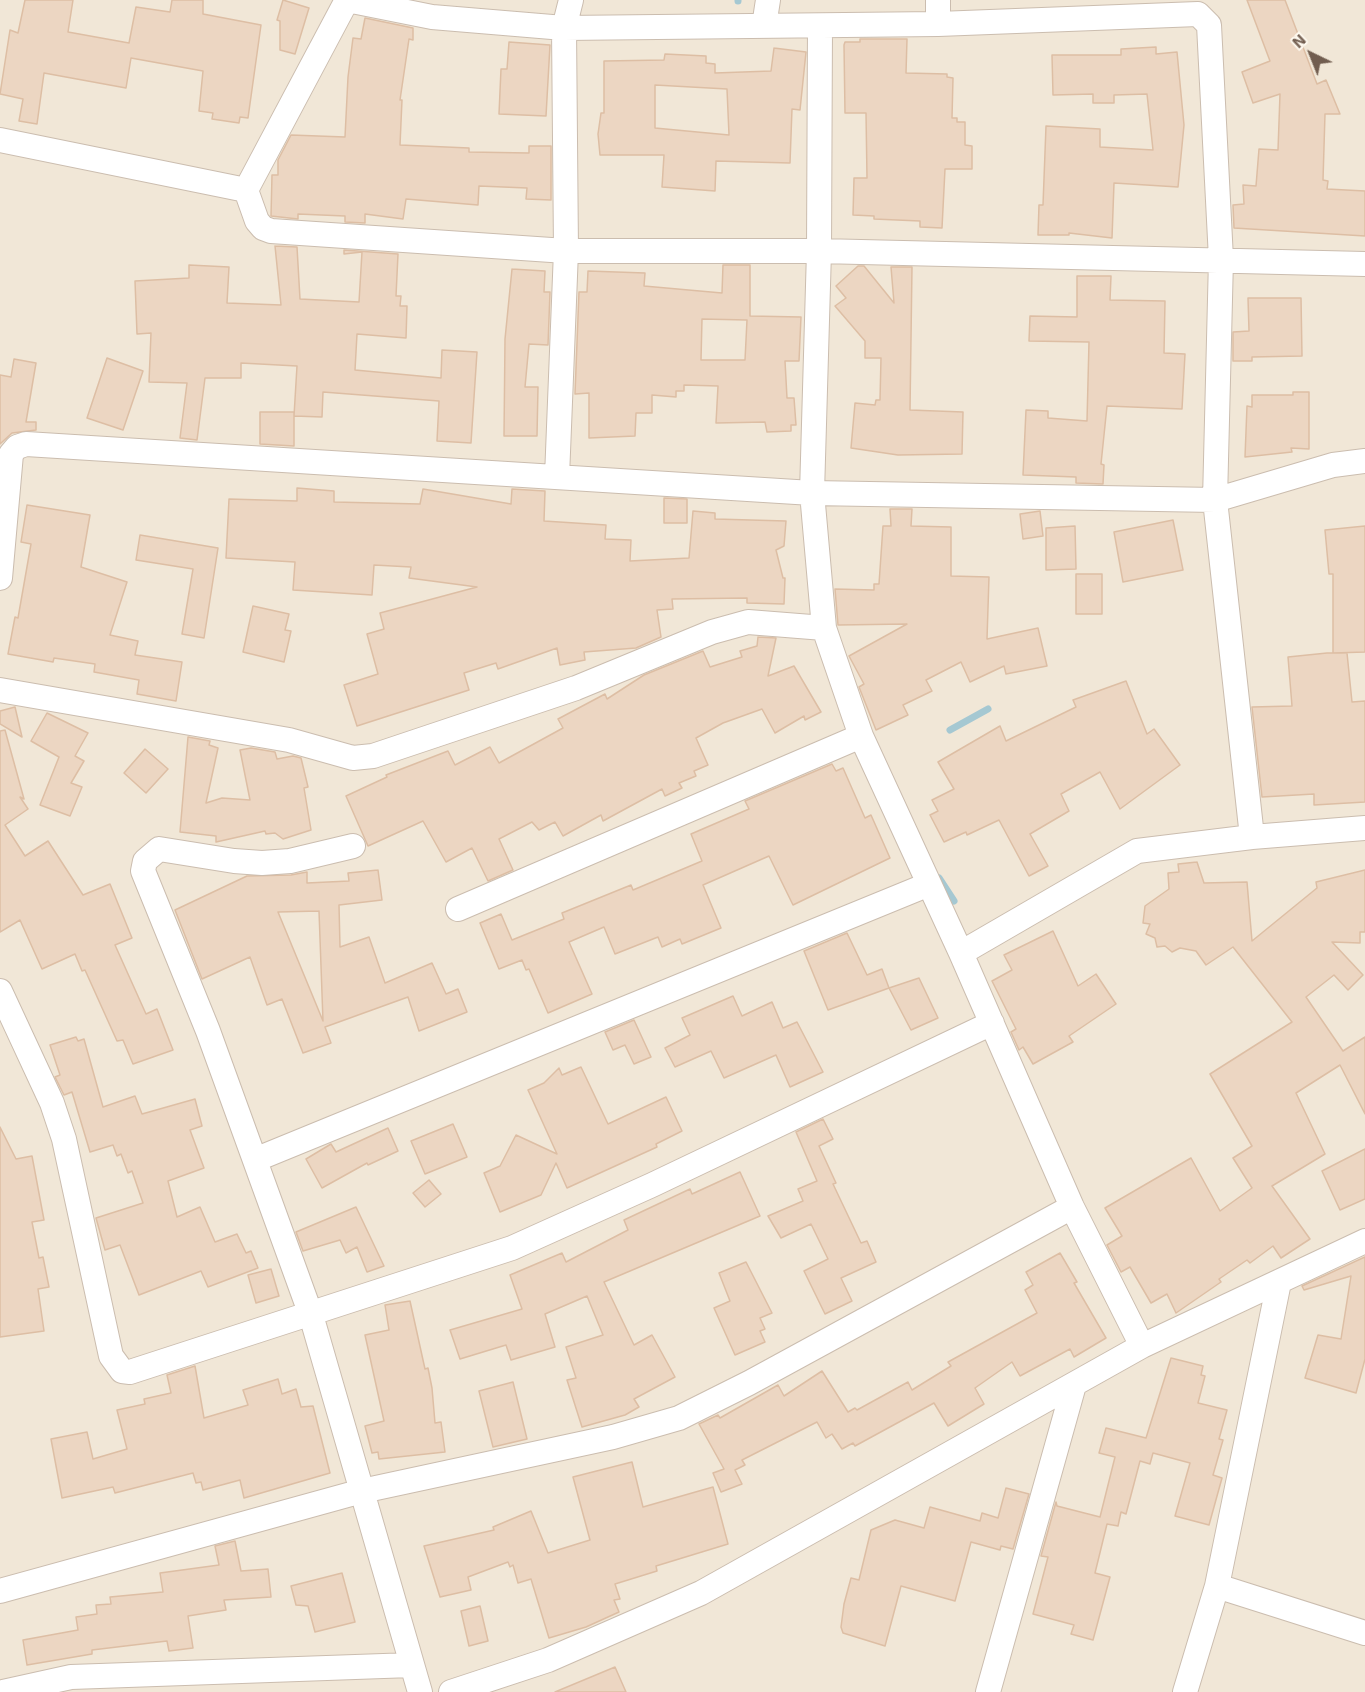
<!DOCTYPE html>
<html>
<head>
<meta charset="utf-8">
<style>
	body { margin:0 }
	#map { position:relative; width:1365px; height:1692px; overflow:hidden; background:#faf4e8; font-family:"Exo 2",sans-serif }
	canvas { display:block }
	.north { position:absolute; left:1281px; top:24px; width:60px; height:60px; -webkit-text-stroke:4px #fdf8ee; paint-order:stroke; rotate:317deg; font-size:16px; font-weight:700; line-height:24px; text-align:center; color:#715d4f }
	.north::after { content:''; display:block; margin:auto; width:21px; height:27px; background:#715d4f; clip-path:polygon(50% 0,100% 100%,50% 72%,0 100%) }
</style>
</head>
<body>
<div id="map">
<canvas width="1365" height="1692"></canvas>
<div class="north">N</div>
</div>
<script>
const ctx = document.querySelector('canvas').getContext('2d');
ctx.lineJoin = 'round';
function fill(path, color) { ctx.fillStyle = color; ctx.fill(path, 'evenodd'); }
const toPath = rows => new Path2D(rows.map(r => 'M' + r).join(''));
function trace(path, color, width, dash) { ctx.strokeStyle = color; ctx.lineWidth = width; ctx.lineCap = dash ? 'butt' : 'round'; ctx.setLineDash(dash || []); ctx.stroke(path); }
fill(toPath([
	[0,0,1365,0,1365,1692,0,1692]
]), '#f1e7d7');
trace(toPath([
	[738,1,738,0],
	[950,730,988,709],
	[939,878,954,901]
]), '#a5c8d2', 7);
const building = toPath([
	[25,0,73,0,68,32,129,43,136,7,170,12,172,0,203,0,203,14,261,25,248,118,240,117,239,123,212,119,213,113,199,111,203,71,131,58,126,88,44,73,37,124,19,121,23,99,0,94,10,30,18,33,25,0],
	[283,0,309,8,295,54,280,50,280,21,277,20,283,0],
	[1247,0,1285,0,1317,84,1326,80,1340,114,1325,114,1323,180,1328,181,1327,189,1365,191,1365,236,1234,228,1233,205,1244,204,1243,185,1256,186,1259,149,1278,150,1280,94,1253,103,1242,72,1270,61,1247,0],
	[365,18,413,28,413,40,409,39,400,100,402,100,400,145,469,148,469,152,529,153,529,146,551,146,551,200,526,199,527,188,479,186,478,205,406,199,403,219,365,214,365,223,345,222,345,216,298,214,298,219,271,216,272,175,278,175,278,160,291,135,345,137,348,77,353,38,361,39,365,18],
	[860,39,907,39,906,73,947,74,947,77,953,78,952,118,957,118,957,122,965,122,965,145,972,146,972,169,945,169,942,228,920,227,920,221,874,219,874,216,853,215,854,178,867,178,866,113,845,113,844,45,845,42,860,42,860,39],
	[509,42,550,45,546,116,499,114,501,69,507,69,509,42],
	[1156,47,1156,54,1177,52,1184,125,1178,187,1114,183,1112,238,1069,233,1069,235,1038,235,1039,205,1043,205,1046,126,1100,129,1100,147,1153,150,1147,94,1114,95,1114,103,1093,103,1093,94,1053,95,1052,55,1121,55,1121,49,1156,47],
	[774,48,806,52,800,110,792,109,790,163,716,161,715,191,662,187,664,155,600,155,598,134,601,113,604,113,604,61,664,60,665,54,706,56,706,63,715,64,715,73,771,71,774,48],
	[655,85,727,89,729,135,655,128,655,85],
	[275,246,297,247,300,299,359,302,362,252,344,254,344,250,398,254,396,296,401,296,400,306,407,306,406,338,357,334,355,370,441,378,442,350,477,352,471,443,437,441,439,401,323,392,322,417,294,416,297,366,241,363,241,378,205,378,197,440,180,438,187,383,149,382,151,333,137,334,135,281,189,278,189,265,229,267,227,303,281,305,275,246],
	[723,265,750,265,750,316,801,317,799,361,785,361,787,398,794,398,796,425,791,425,791,431,767,432,765,422,716,423,718,386,684,385,684,391,676,391,676,397,652,395,652,413,636,413,635,436,589,438,589,393,575,394,579,292,587,292,588,271,645,273,644,286,722,293,723,265],
	[702,319,747,320,745,360,701,360,702,319],
	[858,266,864,266,894,303,891,267,912,267,910,410,963,412,962,454,898,455,851,448,855,403,875,405,876,400,880,400,881,358,865,358,865,341,835,306,846,298,836,286,858,266],
	[512,269,545,271,544,292,550,292,548,345,529,344,525,387,538,387,537,436,504,436,505,339,512,269],
	[1077,276,1111,276,1110,300,1165,301,1164,353,1185,354,1182,409,1107,406,1101,464,1104,465,1103,484,1076,483,1076,477,1023,475,1026,410,1048,411,1048,418,1087,421,1089,342,1029,341,1030,316,1077,317,1077,276],
	[1248,298,1301,298,1302,356,1252,357,1252,361,1233,361,1233,332,1249,331,1248,298],
	[107,358,143,371,123,430,87,418,107,358],
	[14,359,36,363,26,422,36,422,36,430,12,433,0,444,0,375,11,377,14,359],
	[1293,392,1309,392,1309,449,1291,448,1292,452,1245,457,1247,406,1252,407,1252,395,1293,395,1293,392],
	[260,412,294,412,294,446,260,444,260,412],
	[297,488,334,491,334,502,420,504,423,489,511,504,512,489,545,491,544,521,606,525,605,539,631,540,630,561,689,558,693,511,715,513,715,519,786,521,784,546,776,550,783,578,785,578,784,604,747,603,747,598,672,599,673,609,657,610,661,637,636,648,584,652,585,660,560,665,557,648,498,669,496,663,464,673,469,690,357,726,344,685,378,674,367,634,384,629,380,613,477,587,409,578,411,567,374,565,372,595,293,590,295,562,226,558,229,499,297,501,297,488],
	[664,498,687,499,687,523,664,523,664,498],
	[27,505,90,515,81,567,127,582,110,635,138,641,135,655,182,662,176,701,137,694,139,680,94,672,95,664,54,658,53,662,8,654,15,617,18,618,31,544,21,542,27,505],
	[890,509,912,509,911,526,951,527,951,576,989,577,987,639,1038,628,1047,666,1006,674,1004,666,970,682,961,662,926,680,932,691,903,705,908,715,876,730,859,687,864,684,849,656,907,624,838,625,835,589,874,590,874,584,879,584,883,526,891,526,890,509],
	[1040,511,1043,536,1023,539,1020,514,1040,511],
	[1173,520,1183,570,1123,582,1114,532,1173,520],
	[1075,526,1076,569,1046,570,1046,528,1075,526],
	[1365,526,1365,652,1333,653,1333,574,1329,574,1325,530,1365,526],
	[140,535,218,548,204,638,182,634,193,569,136,560,140,535],
	[1076,574,1102,574,1102,614,1076,614,1076,574],
	[253,606,289,614,285,630,291,631,284,662,243,652,253,606],
	[758,637,776,638,768,676,794,666,821,712,805,720,804,716,775,733,762,709,723,723,696,738,708,765,694,771,696,776,679,783,682,788,665,796,662,789,603,821,601,815,563,836,555,822,539,830,532,822,499,839,513,870,488,881,472,848,446,862,423,821,368,846,346,796,387,777,386,775,448,751,455,765,490,747,499,763,563,728,558,719,605,694,607,699,644,675,703,651,710,667,742,657,740,651,757,646,758,637],
	[1327,653,1347,653,1352,702,1365,701,1365,802,1314,805,1314,794,1262,797,1252,707,1292,706,1288,657,1327,653],
	[1126,681,1147,734,1154,729,1180,765,1120,809,1100,772,1061,794,1069,811,1030,834,1048,866,1029,876,999,820,967,835,966,832,944,842,930,815,938,811,932,800,954,789,938,762,1000,726,1006,741,1076,707,1073,700,1126,681],
	[15,707,22,737,0,724,0,711,15,707],
	[47,713,88,733,75,756,84,761,71,783,82,787,70,816,40,805,59,757,31,741,47,713],
	[5,730,24,799,20,797,28,809,5,825,25,856,48,841,83,895,110,884,132,938,115,945,146,1014,157,1009,173,1050,133,1064,123,1040,117,1041,85,970,82,971,75,954,42,969,20,920,0,932,0,731,5,730],
	[188,737,210,741,209,745,218,748,206,803,222,798,250,800,240,750,251,748,275,752,277,759,293,756,301,758,308,787,304,788,311,830,283,839,275,833,266,834,265,831,216,842,216,836,180,832,188,737],
	[145,749,168,769,146,793,124,773,145,749],
	[832,764,836,771,843,768,865,818,871,815,890,858,793,905,769,856,703,885,721,928,682,944,680,939,662,947,658,937,615,954,604,927,569,942,592,994,548,1013,529,969,526,970,522,960,499,969,480,923,501,914,512,940,564,919,562,913,631,885,633,890,702,861,691,834,749,809,745,801,832,764],
	[1197,862,1204,883,1247,882,1252,941,1317,888,1316,882,1365,870,1365,932,1360,932,1360,943,1332,942,1363,975,1348,990,1334,975,1306,997,1343,1051,1365,1037,1365,1114,1340,1065,1296,1093,1325,1154,1272,1186,1310,1239,1281,1258,1273,1246,1250,1263,1247,1260,1219,1279,1221,1282,1176,1313,1167,1294,1151,1303,1130,1267,1121,1272,1107,1245,1122,1236,1105,1208,1191,1158,1220,1211,1252,1188,1233,1158,1252,1146,1210,1074,1292,1022,1233,947,1206,965,1196,951,1180,948,1172,952,1165,946,1157,947,1155,938,1146,934,1150,924,1143,923,1145,906,1169,889,1168,873,1179,872,1178,864,1197,862],
	[378,870,382,900,339,905,340,947,369,937,385,983,432,963,446,994,458,989,467,1012,419,1031,408,997,325,1027,331,1043,303,1053,282,999,267,1005,250,957,202,979,175,910,247,876,291,875,307,872,307,883,349,881,348,873,378,870],
	[319,911,323,1021,278,912,319,911],
	[1053,931,1078,986,1096,974,1116,1004,1069,1036,1073,1042,1033,1064,1023,1047,1019,1050,1011,1032,1016,1029,992,981,1012,970,1004,955,1053,931],
	[847,933,867,975,882,969,889,988,828,1010,804,951,847,933],
	[919,978,938,1018,911,1030,889,988,919,978],
	[733,996,742,1016,772,1002,783,1028,797,1022,823,1072,790,1087,776,1055,724,1078,711,1051,675,1067,665,1048,690,1035,682,1018,733,996],
	[634,1020,651,1057,634,1064,625,1045,613,1050,605,1032,634,1020],
	[76,1037,78,1041,84,1039,103,1107,135,1096,142,1114,195,1099,202,1126,190,1130,204,1168,168,1181,177,1217,200,1207,215,1242,237,1234,246,1253,251,1251,258,1268,208,1287,201,1271,139,1295,120,1245,105,1250,96,1218,143,1203,132,1171,128,1173,121,1154,117,1156,113,1145,90,1152,72,1092,64,1095,55,1077,60,1075,50,1045,76,1037],
	[581,1067,608,1124,666,1097,682,1131,656,1144,657,1147,567,1188,556,1163,541,1195,500,1212,484,1173,500,1166,516,1135,557,1154,528,1090,544,1083,559,1068,562,1075,581,1067],
	[823,1119,833,1139,819,1146,836,1183,833,1184,861,1243,867,1241,876,1262,841,1278,852,1301,825,1314,804,1271,828,1259,811,1224,781,1238,768,1216,803,1201,798,1189,817,1181,796,1132,823,1119],
	[453,1124,467,1157,425,1174,411,1141,453,1124],
	[0,1127,16,1159,32,1156,44,1220,32,1222,39,1258,43,1257,49,1287,38,1289,44,1331,0,1337,0,1127],
	[388,1128,398,1151,368,1165,367,1163,322,1188,306,1159,331,1144,336,1152,388,1128],
	[1365,1149,1365,1199,1340,1210,1322,1171,1365,1149],
	[740,1172,760,1216,604,1282,634,1345,652,1335,675,1377,634,1399,639,1407,625,1415,582,1427,567,1380,576,1378,566,1347,603,1335,587,1296,545,1314,555,1347,511,1360,506,1345,460,1359,450,1330,522,1309,510,1275,562,1253,566,1262,628,1230,624,1220,690,1189,692,1194,740,1172],
	[429,1180,441,1194,425,1207,413,1193,429,1180],
	[356,1207,384,1266,367,1272,357,1247,346,1253,340,1240,303,1251,296,1232,356,1207],
	[1060,1253,1077,1282,1074,1283,1106,1338,1074,1357,1070,1349,1020,1376,1012,1362,975,1388,984,1404,948,1426,934,1403,855,1446,853,1443,842,1449,832,1434,826,1438,817,1422,742,1460,745,1465,735,1470,742,1484,721,1492,713,1473,724,1469,699,1424,718,1415,720,1418,778,1385,784,1396,822,1371,848,1412,855,1408,857,1410,908,1382,912,1390,951,1366,948,1362,1037,1313,1025,1290,1033,1285,1026,1272,1060,1253],
	[1365,1257,1365,1359,1356,1393,1305,1378,1318,1335,1341,1339,1351,1276,1304,1290,1302,1286,1365,1257],
	[746,1262,772,1313,760,1318,765,1329,760,1331,765,1342,735,1355,714,1308,730,1301,719,1273,746,1262],
	[271,1269,279,1296,256,1303,248,1275,271,1269],
	[410,1301,425,1369,428,1368,432,1388,435,1423,441,1422,445,1452,379,1459,378,1452,372,1453,365,1426,384,1421,365,1335,389,1330,385,1305,410,1301],
	[1171,1358,1203,1366,1201,1375,1205,1376,1198,1403,1227,1410,1219,1439,1223,1440,1213,1475,1222,1478,1209,1525,1175,1516,1190,1463,1153,1453,1150,1464,1140,1461,1126,1514,1121,1512,1118,1526,1107,1524,1095,1573,1110,1577,1093,1640,1071,1634,1074,1625,1033,1614,1048,1557,1041,1556,1056,1502,1057,1506,1100,1517,1115,1457,1099,1453,1106,1428,1146,1438,1171,1358],
	[195,1366,204,1418,248,1405,243,1390,278,1379,282,1394,296,1389,301,1407,313,1406,330,1473,244,1498,240,1480,203,1490,201,1482,196,1483,193,1473,115,1493,113,1487,62,1498,51,1439,87,1432,93,1459,127,1449,117,1410,145,1404,144,1399,171,1393,167,1375,195,1366],
	[513,1382,527,1439,493,1447,479,1391,513,1382],
	[632,1462,643,1507,713,1487,728,1544,656,1566,657,1571,615,1584,620,1599,614,1600,619,1612,586,1627,549,1638,531,1579,518,1583,513,1565,510,1567,508,1562,468,1577,471,1590,440,1597,424,1546,494,1530,493,1527,531,1511,548,1553,590,1540,573,1477,632,1462],
	[1006,1488,1029,1494,1013,1549,1001,1546,1000,1550,971,1542,955,1601,901,1586,885,1646,843,1633,841,1627,844,1604,851,1578,859,1580,871,1530,895,1520,924,1528,930,1507,980,1521,982,1513,998,1518,1006,1488],
	[235,1541,241,1571,268,1569,271,1597,224,1600,226,1610,188,1616,193,1648,169,1651,167,1641,92,1650,92,1654,27,1665,23,1640,78,1630,76,1617,97,1614,96,1605,111,1604,110,1597,163,1592,160,1573,219,1565,215,1546,235,1541],
	[342,1573,355,1622,315,1632,308,1606,296,1605,291,1586,342,1573],
	[480,1606,488,1641,469,1646,461,1611,480,1606],
	[615,1667,626,1692,555,1692,615,1667]
]);
fill(building, '#ecd6c2');
trace(building, '#ddbea4', 1.5);
const minor = toPath([
	[347,0,432,17,564,28,938,24,1198,14,1209,25,1221,259,1215,500,1333,465,1365,461],
	[938,24,938,0],
	[764,26,768,0],
	[820,26,819,251,812,493,824,628,861,736,961,953,1072,1207,1142,1346],
	[0,140,246,190,257,221,263,228,271,231,566,251,819,251,1365,264],
	[246,190,347,0],
	[557,477,566,251,564,28,571,0],
	[0,578,11,454,17,447,26,444,812,493,1215,500,1252,837],
	[0,690,289,740,353,758,373,756,576,688,712,632,748,622,824,628],
	[353,846,290,861,262,863,234,861,159,849,145,861,143,871,208,1031,311,1315,420,1692],
	[458,909,861,736],
	[961,953,1137,851,1252,837,1365,828],
	[0,991,52,1103,64,1139,111,1356,122,1371,130,1372,512,1248,652,1185,992,1023],
	[257,1159,927,885],
	[1217,1586,1365,1633],
	[0,1591,362,1491,613,1437,679,1418,749,1383,1072,1207],
	[3,1692,71,1677,412,1665],
	[451,1692,548,1660,701,1593,1142,1346,1365,1241],
	[988,1692,1074,1385],
	[1185,1692,1217,1586,1279,1282]
]);
trace(minor, '#cbbdaf', 26);
trace(minor, '#fff', 24);
</script>
</body>
</html>
